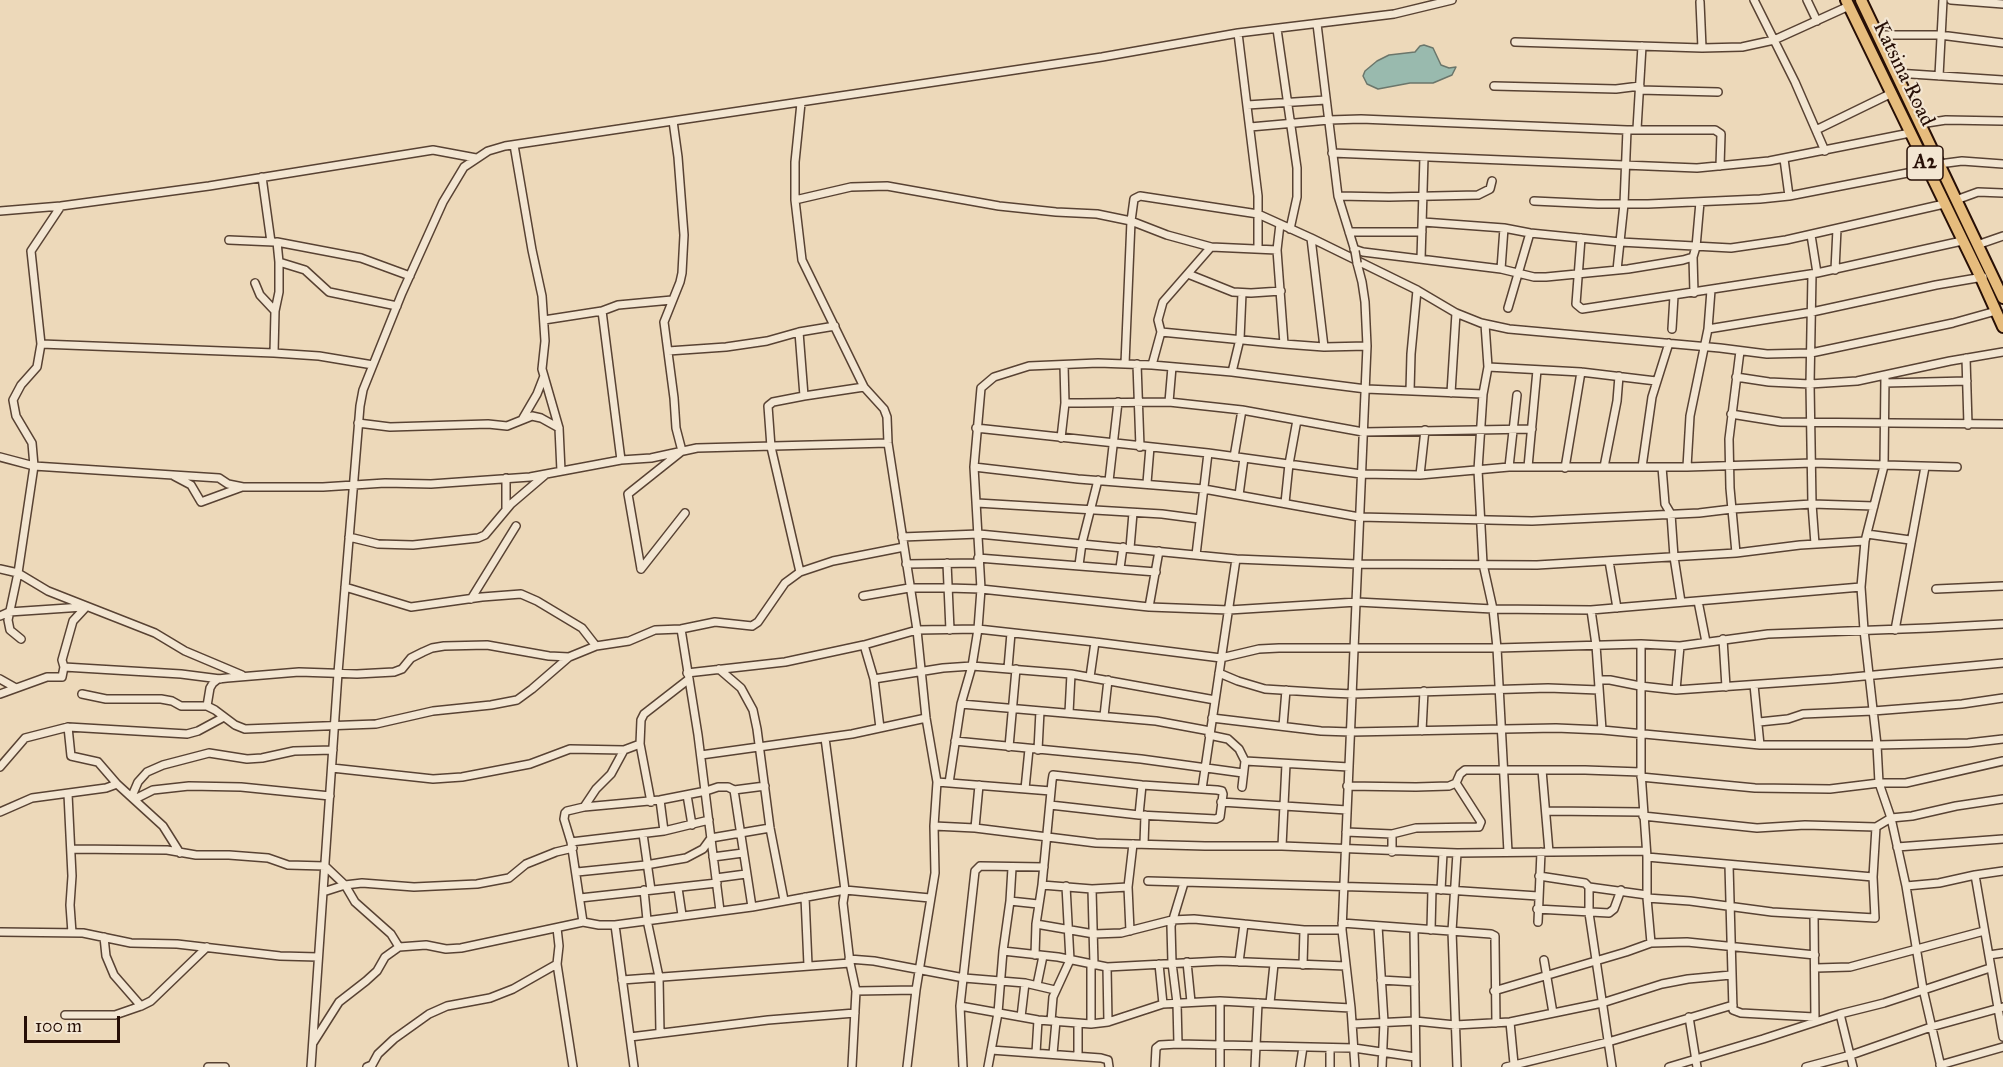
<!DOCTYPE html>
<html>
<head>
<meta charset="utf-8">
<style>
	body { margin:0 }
	#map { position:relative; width:2003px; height:1067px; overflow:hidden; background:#edd9ba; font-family:"IM FELL Great Primer",serif }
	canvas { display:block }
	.scale { position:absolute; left:24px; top:1016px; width:96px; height:27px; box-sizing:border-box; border:3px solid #270f06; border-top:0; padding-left:8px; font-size:18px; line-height:21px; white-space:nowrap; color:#270f06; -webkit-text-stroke:4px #f3e6d2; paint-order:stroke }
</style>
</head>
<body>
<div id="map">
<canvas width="2003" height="1067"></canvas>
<div class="scale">100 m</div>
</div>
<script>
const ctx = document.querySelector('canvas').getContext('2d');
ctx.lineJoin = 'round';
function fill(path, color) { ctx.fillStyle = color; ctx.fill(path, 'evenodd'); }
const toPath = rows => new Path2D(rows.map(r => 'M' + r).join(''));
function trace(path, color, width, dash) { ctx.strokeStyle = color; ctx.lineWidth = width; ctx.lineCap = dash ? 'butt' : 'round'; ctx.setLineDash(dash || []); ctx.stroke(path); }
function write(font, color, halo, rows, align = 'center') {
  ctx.font = font + ' "IM FELL Great Primer",serif'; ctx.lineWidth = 4.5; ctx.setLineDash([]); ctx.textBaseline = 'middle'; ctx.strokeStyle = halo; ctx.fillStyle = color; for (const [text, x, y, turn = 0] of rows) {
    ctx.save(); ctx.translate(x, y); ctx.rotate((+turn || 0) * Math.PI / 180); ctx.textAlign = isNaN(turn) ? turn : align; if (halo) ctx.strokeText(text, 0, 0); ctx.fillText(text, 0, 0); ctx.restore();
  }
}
const water = toPath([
	[1424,45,1433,48,1441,65,1449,68,1456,67,1452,75,1433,83,1410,83,1378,89,1367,84,1363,76,1365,71,1377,61,1389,55,1415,52,1420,46,1424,45]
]);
fill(water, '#99baae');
trace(water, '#6b766b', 1.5);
const minor = toPath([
	[1754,0,1795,82,1825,151],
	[1807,0,1817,21],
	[1951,0,2003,4],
	[1700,2,1702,48],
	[1317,24,1338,196,1355,251],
	[1277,29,1297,168,1297,197,1290,229],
	[1238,33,1258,196,1258,249],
	[1878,35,1940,35,2003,43],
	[1515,42,1702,48,1742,47,1774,40,1849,6],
	[1896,73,2003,80],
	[1939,76,1943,0],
	[1494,86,1616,89,1640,86],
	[1639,90,1718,92],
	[801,103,795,162,795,200,802,260,864,387,884,409,887,417,888,443,917,630,926,718,937,782,934,826,935,873,916,990,907,1067],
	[1247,105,1326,100],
	[1920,124,1946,120,2003,121],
	[1250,127,1329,120,1361,119,1627,130,1715,130,1721,134,1720,166],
	[1637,129,1642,46],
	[1816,130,1892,93],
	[514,145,532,250,542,296,545,341,542,369,559,428,561,471],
	[1332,153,1697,168,1769,161,1910,133],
	[1784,159,1789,196],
	[1939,164,1962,161,2003,164],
	[262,177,271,242],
	[1338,196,1389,197,1478,195,1490,189,1492,181],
	[795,200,851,187,887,186,999,206,1056,212,1097,214,1131,221,1167,235,1211,247,1277,250],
	[1956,200,1978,192,2003,193],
	[1534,201,1598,204,1648,204,1760,199,1789,196,1928,169],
	[0,211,61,206],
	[1423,222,1504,228,1530,233,1620,242,1731,248,1786,240,1944,204],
	[1280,224,1277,250,1284,344],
	[1349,232,1422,232],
	[1811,235,1817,273],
	[1311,238,1324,347],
	[1581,238,1576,304,1582,309,1817,273,1962,241],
	[229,240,274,242],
	[1977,245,2003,236],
	[1354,249,1363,252,1501,269,1534,277,1546,277,1628,269,1683,260,1693,257,1696,247,1700,202],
	[1693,257,1694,293],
	[1421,259,1424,157],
	[1501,269,1504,228],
	[1617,270,1624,204,1627,130],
	[1835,270,1837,229],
	[1188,274,1233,292,1251,293,1281,291],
	[1812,274,1810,384,1812,504,1815,544],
	[255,283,260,295,275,311,274,353],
	[397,306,329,292,305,270,279,262,277,242,361,258,410,276],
	[1508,308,1530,233],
	[275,311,279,292,279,262],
	[602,311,621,460],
	[544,320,602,311,618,305,672,300],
	[1485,324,1488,367,1483,394,1478,470,1483,564,1493,609,1497,648,1508,852],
	[1672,329,1674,296],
	[1708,329,1812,312,1936,285,1983,277],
	[799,332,804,396],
	[1161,332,1284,344,1324,347,1367,346],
	[668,351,726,347,767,341,799,332,835,326],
	[1966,358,1968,425],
	[1125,364,1131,221,1134,199,1140,196,1258,214,1311,238,1417,290,1456,313,1481,323,1509,329,1720,348,1767,354,1811,353,1953,323,1996,311],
	[1137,364,1140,447],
	[373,365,319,356,274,353,41,344,31,251,61,206,209,186,433,150,476,158],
	[1064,365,1065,403],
	[1152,365,1161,332,1158,320,1163,302,1211,247],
	[1488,367,1581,372,1656,381],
	[1232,372,1240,339,1242,293],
	[1885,376,1884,466,1865,541,1861,587,1864,630,1877,745,1879,783,1891,818,1906,886,1923,989,1941,1067],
	[1736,377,1769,382,1810,384,1857,381,1950,361,2003,352],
	[1885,383,1967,381],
	[1410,391,1411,354,1417,290],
	[1451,393,1456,313],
	[1169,402,1172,367],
	[1731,414,1781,422,2003,424],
	[523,418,537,394,544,376],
	[358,423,390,427,488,424,507,426,532,416,541,418,559,428],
	[976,428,1208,453,1361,474,1420,475,1509,467,1687,467,1813,463,1957,467],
	[1061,438,1065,403,1082,403,1169,402,1242,410,1363,432,1532,429],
	[0,457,34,466,219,478,228,484,243,487,323,487,385,483,431,484,530,477,621,460,651,458,697,448,888,443],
	[1234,457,1242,410],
	[974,467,1078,479,1204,489,1359,517,1532,521,1699,513,1732,509,1812,504,1874,506],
	[1509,467,1517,395],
	[1528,467,1537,370],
	[1604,467,1617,401,1619,376],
	[1642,467,1652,397,1669,343],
	[1662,467,1665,504,1671,514,1674,557,1681,602],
	[1687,467,1690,416,1708,329,1711,290],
	[1565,468,1581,372],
	[1420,475,1425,430],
	[174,476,191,485,201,502,242,487],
	[1109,481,1118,402],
	[1147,483,1150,447],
	[1239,495,1244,458],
	[977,503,1162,514,1200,519],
	[1285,503,1289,464,1297,420],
	[506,509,506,478],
	[1867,534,1910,540],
	[349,537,378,544,413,545,478,538,485,535,511,504,545,475],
	[902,537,979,534,1236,559,1357,564,1537,565,1736,553,1800,545,1865,541],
	[1130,548,1133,513],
	[1736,553,1730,488,1729,439,1740,351],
	[1196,555,1208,453],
	[978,558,1156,572],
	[1609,561,1617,608],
	[947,563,950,630],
	[906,564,979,563],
	[1079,565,1082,543,1098,480],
	[1120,568,1123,547],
	[0,569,18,573,48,591,155,633,185,651,242,675],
	[641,569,628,494,682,451,676,428,674,398,664,322,680,282,682,273,684,235,678,157,673,121],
	[641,569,685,513],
	[800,572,771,447,768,406,773,402,804,396,864,387],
	[345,587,411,607,482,597,521,594,537,601,582,628,596,646],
	[1936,589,2003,586],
	[863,596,909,588,948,588,981,589,1149,607,1229,610,1357,602,1493,609,1591,610,1861,587],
	[471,599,516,526],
	[1698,601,1706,642],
	[1149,607,1159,551],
	[1591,610,1596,645,1602,730],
	[0,616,9,612,83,607],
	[681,629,698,735,720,911],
	[1895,630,1925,467],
	[21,639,10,630,8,620,18,573,34,466,32,443,16,416,13,400,21,385,37,367,41,344],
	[1723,639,1726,687],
	[1641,644,1641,772,1647,857,1647,898,1651,943],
	[864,645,874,679],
	[64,667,62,660,73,621,86,607],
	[1008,668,1011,633],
	[719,669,741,688,753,710,757,729,770,828,784,900],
	[687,673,785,662,864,645,917,630,978,629,1095,642,1221,658,1259,649,1279,648,1497,648,1641,644,1680,646,1768,634,1929,628,2003,624],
	[1219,673,1238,681,1265,689,1329,693,1353,694,1548,688,1599,690],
	[1090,677,1095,642],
	[0,679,16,688],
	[1599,680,1610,680,1640,686,1676,690,1832,679,2003,663],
	[1754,685,1760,745],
	[1676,690,1680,646],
	[0,694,47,677,62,677,64,667,181,674,220,679],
	[82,694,106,699,161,699,172,701,181,706,207,706,215,710,235,725,245,729,376,724,433,711,491,705,517,700,532,689,569,657],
	[961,704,1156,721,1210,731],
	[207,706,210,688,213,683,218,679,227,678,299,672,357,674,394,672,402,669,411,658,423,652,432,648,444,646,487,645,549,656,569,657,596,646,629,641,655,630,681,629,715,622,752,626,758,622,785,583,800,572,833,561,904,547],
	[1069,713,1071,674],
	[1104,716,1108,680],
	[1212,718,1321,731,1351,732,1556,728,1602,730,1760,745,1877,745,1968,743,2003,739],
	[1759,722,1788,719,1803,714,1873,711,1962,704,2003,698],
	[1283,726,1286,690],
	[68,727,71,756,98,762,117,784,163,826,180,853],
	[880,728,874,679,943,668,972,666,1071,674,1215,700],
	[1422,731,1424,691],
	[1209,735,1228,739,1239,749,1245,761,1242,787],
	[825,738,845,890,843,903,850,963,856,991],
	[955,741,1141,759,1243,773],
	[1009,747,1016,669],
	[1038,750,1040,711],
	[701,755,852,734,926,718],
	[1245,761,1349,767],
	[0,767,25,738,68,727,187,734,198,731,224,717],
	[332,768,433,779,462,777,530,764,570,749,624,750],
	[1542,770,1549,852],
	[1641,777,1755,788,1830,789,1879,783,1906,783,2003,761],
	[937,782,1051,791],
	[949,783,961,704,972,666,978,629,981,589,974,467,981,388,994,377,1029,366,1098,363,1152,365,1232,372,1366,389,1483,394],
	[1456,783,1460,774,1465,770,1585,770,1641,772],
	[1347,786,1416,787,1449,786,1456,783],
	[1025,789,1029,749],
	[1202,789,1236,559],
	[734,790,752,907],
	[68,794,72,876,70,905,72,933],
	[687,795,692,825],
	[132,796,138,782,147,772,163,765,209,753,247,759,262,758,294,751,333,750],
	[135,799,153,790,189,786,241,787,330,796],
	[660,800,664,831],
	[651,802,640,744,641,720,644,714,689,679],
	[1221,802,1347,810],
	[584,807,596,789,611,774,624,750,640,744],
	[1547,811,1643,812],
	[0,812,32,798,106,788,117,784],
	[1139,815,1142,785],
	[1643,816,1757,828,1805,825,1876,827,1891,818,1912,816,1956,806,2003,799],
	[934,826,975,828,1096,843,1205,846,1282,846,1457,853,1646,851],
	[975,828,979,785],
	[1346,832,1392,834,1416,828,1479,827,1481,822,1456,783],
	[643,834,651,890],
	[571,842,664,831,709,820],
	[1144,844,1145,815],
	[1282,846,1286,764],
	[1897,847,2003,839],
	[71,849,167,850,196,855,229,855,268,858,288,865,325,866,345,885,355,902,391,934,399,947],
	[1392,852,1392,834],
	[713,857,743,853],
	[1647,857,1873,877],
	[1729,865,1733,1010,1741,1013,1814,1017],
	[577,872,646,865,686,858,703,849,711,838,770,828],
	[1975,875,2003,1037],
	[1539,876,1585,883,1589,887,1647,895],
	[716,878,746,874],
	[1148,881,1432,889],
	[1042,885,1092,889,1128,887,1133,844],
	[1906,886,1939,883,1975,875,2003,871],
	[1128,887,1130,931],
	[1589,887,1589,913,1612,1067],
	[678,888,682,915],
	[1092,889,1094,965],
	[644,890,647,920,659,977,660,1033],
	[1441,890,1443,853],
	[323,892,345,885,362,883,414,887,477,884,509,878,526,864,556,852,573,848],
	[805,897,808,965],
	[580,898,717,883],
	[1647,898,1690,901,1772,912,1875,918,1873,877,1876,827],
	[1010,901,1038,904],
	[1537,909,1609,913,1614,909,1621,890],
	[1814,915,1815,1021],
	[583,922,571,842,564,819,565,813,567,811,584,807,660,800,706,791,718,787,728,787,734,790,765,786],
	[1538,922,1541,852],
	[1342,923,1491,934,1495,936,1495,941,1496,1023],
	[1036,924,1094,934,1121,933,1172,920,1194,919,1304,930,1342,930],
	[615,925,634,1067],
	[1378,926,1384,1022,1382,1067],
	[557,928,559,946,557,964,573,1067],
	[1414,929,1416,1067],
	[1431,930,1432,889,1538,896],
	[0,932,83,933,131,943,177,944,280,956,318,957],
	[104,937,106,956,114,975,141,1006],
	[1003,951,1058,957,1107,967,1221,961,1346,966],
	[1035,955,1036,924,1042,885,1052,781,1053,775,1142,785,1217,790,1222,791,1223,794,1220,817,1216,819,1139,815,1050,805],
	[1989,955,2003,953],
	[849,959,874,961,964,978,1025,983,1055,990],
	[1544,960,1553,1013],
	[1187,962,1191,1002],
	[1239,962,1244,924],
	[1159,964,1163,1004],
	[1303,965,1304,930],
	[1107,967,1108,1022],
	[1816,968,1850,967,1984,931],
	[622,980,850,963],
	[1381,980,1415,982],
	[1037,985,1043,956],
	[1494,991,1626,952,1651,943,1687,942,1815,955],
	[1270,1003,1274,964],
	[960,1006,1038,1020,1091,1024,1108,1022,1163,1004,1220,1001,1351,1008],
	[1840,1014,1853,1067],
	[65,1015,115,1015,141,1006,151,1001,207,947],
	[1021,1017,1025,983],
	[1689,1017,1697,1067],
	[1051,1021,1053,997,1070,960,1066,886],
	[1510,1022,1514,1064],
	[1091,1024,1091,965],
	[1353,1024,1415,1021,1455,1025,1510,1022,1602,1003,1662,984,1688,979,1731,975],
	[630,1037,768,1020,855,1013],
	[313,1043,339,1002,366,981,377,971,385,957,399,947,426,945,446,949,461,948,583,922,599,925,615,925,752,907,845,890,930,898],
	[1178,1044,1177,1003,1172,963,1171,926,1184,883],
	[991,1050,1101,1058,1108,1060,1109,1067],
	[1036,1053,1038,1020],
	[1053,1054,1056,1021],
	[1078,1056,1078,1023],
	[1940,1065,2003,1047],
	[208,1067,225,1067],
	[311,1067,338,673,360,406,363,390,373,365,402,293,443,202,464,167,488,151,505,146,1102,57,1238,33,1394,14,1452,0],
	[367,1067,372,1065,378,1054,394,1039,429,1014,447,1006,490,998,513,989,557,964],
	[852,1067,856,991,916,990],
	[963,1067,960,1006,975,871,980,866,1044,867],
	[988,1067,998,1013,1003,951,1010,901,1012,868],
	[1155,1067,1156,1048,1160,1045,1178,1044,1354,1048,1415,1057],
	[1220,1067,1220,1001],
	[1255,1067,1258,1003],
	[1300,1067,1303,1047],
	[1330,1067,1330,1048],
	[1355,1067,1351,1008,1342,930,1367,346,1365,302,1362,282,1357,263],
	[1457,1067,1452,931,1457,853],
	[1506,1067,1608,1042,1733,1005],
	[1669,1067,1763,1039,1840,1014,1884,1003,1990,968],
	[1806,1067,1851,1055,1931,1027,2003,1007]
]);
const trunk = toPath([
	[1846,0,1981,278,2003,327],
	[1861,0,2003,298]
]);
trace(minor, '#584233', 10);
trace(trunk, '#270f06', 14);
trace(minor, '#f3e6d2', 7);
trace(trunk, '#e6bc7d', 10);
const minorBridge = toPath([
	[1355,251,1357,263]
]);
trace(minorBridge, '#584233', 10, []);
trace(minorBridge, '#f3e6d2', 7);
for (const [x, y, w] of [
	[1925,163,36]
]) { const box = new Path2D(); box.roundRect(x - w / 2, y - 17, w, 34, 4.5); ctx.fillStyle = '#f3e6d2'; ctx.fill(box); trace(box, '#270f06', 1.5); }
write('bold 20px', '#270f06', null, [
	["A2",1925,163]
]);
write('21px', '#270f06', '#f3e6d2', [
	["Katsina Road",1903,74,64]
]);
</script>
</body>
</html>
